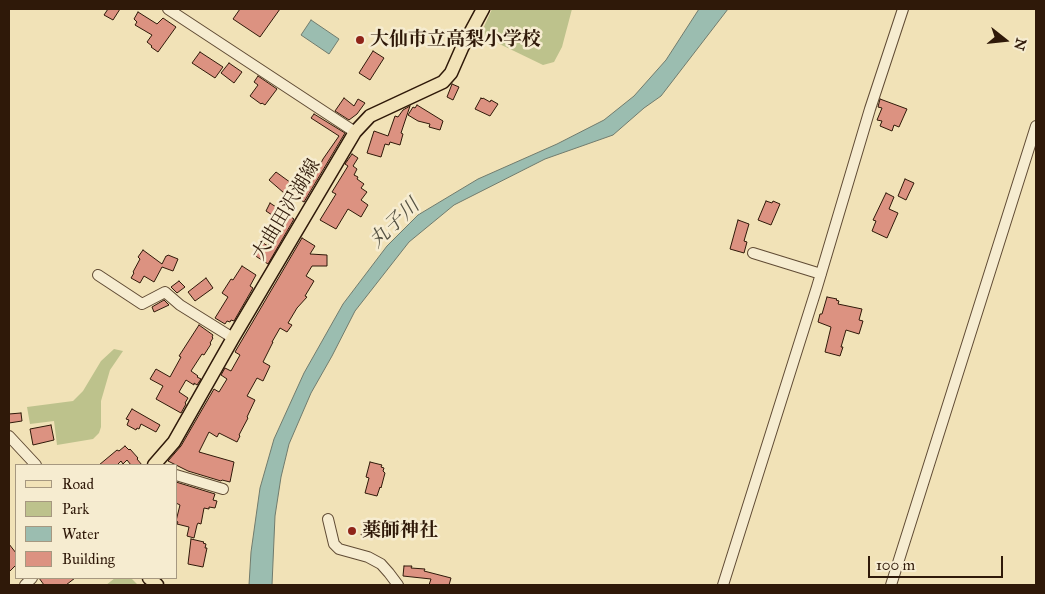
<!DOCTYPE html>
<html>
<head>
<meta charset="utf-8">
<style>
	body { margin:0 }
	#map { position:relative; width:1045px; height:594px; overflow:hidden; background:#f1e2b7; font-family:"IM FELL Great Primer",serif }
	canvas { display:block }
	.frame { position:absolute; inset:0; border:10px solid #2f1909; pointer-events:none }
	.legend { position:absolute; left:15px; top:464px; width:162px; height:115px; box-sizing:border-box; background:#f6ecd0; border:1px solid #a69880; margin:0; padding:6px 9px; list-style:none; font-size:15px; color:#2f1909 }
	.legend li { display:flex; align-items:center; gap:10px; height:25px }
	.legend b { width:25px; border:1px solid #a69880 }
	.north { position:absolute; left:980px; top:15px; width:50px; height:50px; -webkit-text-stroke:4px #f6ecd0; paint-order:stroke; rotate:106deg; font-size:14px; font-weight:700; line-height:20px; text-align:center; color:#2f1909 }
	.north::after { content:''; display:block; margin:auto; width:18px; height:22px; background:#2f1909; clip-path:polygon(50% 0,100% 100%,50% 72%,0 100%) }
	.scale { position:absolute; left:868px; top:556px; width:135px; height:22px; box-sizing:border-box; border:2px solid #2f1909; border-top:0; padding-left:6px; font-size:15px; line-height:18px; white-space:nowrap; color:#2f1909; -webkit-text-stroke:4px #f6ecd0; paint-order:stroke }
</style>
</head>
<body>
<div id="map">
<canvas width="1045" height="594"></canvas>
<div class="frame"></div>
<ul class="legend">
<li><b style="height:6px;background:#f1e2b7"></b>Road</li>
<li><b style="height:14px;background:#bdc28c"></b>Park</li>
<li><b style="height:14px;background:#9bbdb0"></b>Water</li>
<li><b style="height:14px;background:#dc9281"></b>Building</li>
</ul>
<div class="north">N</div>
<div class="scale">100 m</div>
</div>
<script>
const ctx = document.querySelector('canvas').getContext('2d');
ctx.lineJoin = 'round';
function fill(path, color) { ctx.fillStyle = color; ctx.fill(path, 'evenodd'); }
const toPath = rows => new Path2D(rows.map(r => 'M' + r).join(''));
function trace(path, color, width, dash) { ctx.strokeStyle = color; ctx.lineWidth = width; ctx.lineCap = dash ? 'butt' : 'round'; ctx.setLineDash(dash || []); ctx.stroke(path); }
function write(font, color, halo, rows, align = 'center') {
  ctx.font = font + ' "IM FELL Great Primer","Noto Serif JP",serif'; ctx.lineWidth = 5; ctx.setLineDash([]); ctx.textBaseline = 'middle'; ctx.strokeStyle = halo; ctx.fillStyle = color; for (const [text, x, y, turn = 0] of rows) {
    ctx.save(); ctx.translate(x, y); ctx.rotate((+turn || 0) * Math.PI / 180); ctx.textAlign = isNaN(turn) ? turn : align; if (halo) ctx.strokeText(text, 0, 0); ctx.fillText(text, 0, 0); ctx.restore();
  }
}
fill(toPath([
	[492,9,572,9,562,47,554,62,543,65,483,36,482,31],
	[114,349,123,351,110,370,101,401,101,427,99,433,93,439,57,445,54,421,30,424,27,407,73,401,83,391,101,361],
	[115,578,131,578,138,585,106,585]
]), '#bdc28c');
const water = toPath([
	[699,9,728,9,661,96,644,108,613,135,545,159,454,205,409,242,355,311,332,356,311,393,289,444,281,477,275,516,272,585,249,585,251,552,260,488,274,439,304,373,343,304,387,246,418,215,478,179,557,144,604,120,634,96,666,60,699,9],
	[311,20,339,39,329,54,301,35,311,20]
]);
fill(water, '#9bbdb0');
trace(water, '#707b6d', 1);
const building = toPath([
	[108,9,120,9,113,20,104,15,108,9],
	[240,9,280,9,260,37,233,19,240,9],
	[138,12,157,24,163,18,176,27,158,52,151,47,152,46,147,42,152,35,135,25,137,22,134,19,138,12],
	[373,51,384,58,370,80,359,73,373,51],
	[200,52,223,67,215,78,192,63,200,52],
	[229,63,242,72,234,83,221,73,229,63],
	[258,76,277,89,265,105,262,103,261,104,250,96,258,85,254,82,258,76],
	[452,84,459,87,453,100,447,97,452,84],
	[344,98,354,106,358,99,365,103,357,114,349,120,335,111,344,98],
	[481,98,482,99,483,98,490,102,491,100,498,104,490,116,475,109,481,98],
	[880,99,907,109,899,127,894,125,892,131,880,126,882,121,877,120,882,108,878,107,880,99],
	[417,105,443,121,440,130,429,127,430,124,418,121,408,115,413,107,415,108,417,105],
	[410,106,401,133,403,134,400,145,390,142,389,145,385,144,381,157,367,153,374,131,388,136,395,116,398,117,403,110,410,106],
	[314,114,345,133,304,202,286,191,284,193,269,180,276,172,298,188,299,186,302,188,313,172,316,173,323,159,339,136,311,118,314,114],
	[352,154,358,158,353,166,357,169,354,175,358,177,357,179,364,184,361,188,367,192,361,200,368,205,361,217,348,209,336,229,320,220,336,194,332,192,348,166,345,164,352,154],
	[905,179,914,183,906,200,898,196,905,179],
	[886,193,894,197,889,209,898,213,887,238,872,231,876,221,873,220,886,193],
	[766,201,772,203,773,201,780,204,771,225,758,220,766,201],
	[270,203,294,219,268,264,254,255,261,243,262,244,263,243,268,246,270,242,271,243,281,226,270,219,272,215,266,211,270,203],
	[738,220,749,224,744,241,747,242,744,253,730,249,738,220],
	[302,238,315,246,310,254,327,255,327,266,312,266,306,276,314,281,305,296,307,297,297,308,288,323,292,325,287,332,280,328,272,342,273,342,263,362,270,366,263,381,257,378,247,396,255,400,247,417,248,418,239,435,240,436,237,442,219,433,217,437,209,432,199,452,234,462,230,482,222,480,221,481,188,471,168,461,181,446,214,389,219,392,227,379,221,375,225,368,231,371,240,355,235,352,302,238],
	[143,250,162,264,166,256,167,256,168,255,178,259,173,271,162,267,154,282,144,276,140,283,131,278,134,273,133,272,140,259,138,257,143,250],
	[242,266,256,275,250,286,253,288,234,321,231,320,230,322,227,321,225,324,215,318,228,297,222,293,231,279,233,280,242,266],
	[206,278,213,288,195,301,188,292,206,278],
	[179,281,185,287,177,293,171,287,179,281],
	[827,297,837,299,836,300,839,301,838,304,862,309,859,320,863,321,859,334,846,330,841,347,843,347,840,356,825,352,831,327,818,322,820,314,822,314,827,297],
	[164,300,169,305,154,312,152,307,164,300],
	[199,325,213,335,212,337,213,338,210,343,211,344,204,355,202,354,191,371,198,376,197,377,201,379,197,385,194,383,194,385,186,380,179,392,188,398,185,403,186,404,181,413,156,399,163,386,150,379,156,369,170,377,181,357,179,356,199,325],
	[132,409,160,425,156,432,141,424,139,429,137,428,136,430,127,425,129,420,126,419,132,409],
	[21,413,22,421,9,423,9,414,21,413],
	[51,425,54,440,33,445,30,429,51,425],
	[125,446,129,450,130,449,138,458,137,459,142,465,131,465,127,460,123,464,121,461,117,465,99,465,117,450,119,451,125,446],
	[370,462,382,465,381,467,384,468,383,471,385,473,381,488,380,487,377,496,365,493,369,478,366,477,370,462],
	[176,482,215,494,213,500,217,501,215,508,209,507,209,509,204,508,201,524,198,523,197,525,194,538,187,536,189,527,177,524,178,522,176,521,180,505,176,503,176,482],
	[365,525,378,529,374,539,361,535,365,525],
	[191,539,204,542,203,543,206,544,205,548,207,548,203,567,188,564,191,539],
	[9,544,16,553,16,565,9,572,9,544],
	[404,566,412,566,411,568,425,569,424,571,451,578,449,585,429,585,431,579,403,576,404,566],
	[39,578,75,578,66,585,44,585,39,578]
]);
fill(building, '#dc9281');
trace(building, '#2f1909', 1);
const minor = toPath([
	[168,9,355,132],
	[753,253,821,274],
	[98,275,142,304,165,292,180,305,233,338],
	[9,436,36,465],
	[176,475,223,489],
	[328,519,334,544,339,549,368,557,381,564,389,573,398,585],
	[25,585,32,578],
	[723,585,817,287,870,109,903,9],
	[891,585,1036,126]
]);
const major = toPath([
	[154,465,174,442,233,338,355,132,370,116,443,82,451,73,462,48,483,9],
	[149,578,157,585]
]);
trace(minor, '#604b34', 12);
trace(major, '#2f1909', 15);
trace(minor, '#f6ecd0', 10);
trace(major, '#f1e2b7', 12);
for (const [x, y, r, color] of [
	[360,40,5,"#8f2418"],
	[352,531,5,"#8f2418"]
]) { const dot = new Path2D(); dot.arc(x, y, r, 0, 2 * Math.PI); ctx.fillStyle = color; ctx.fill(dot); trace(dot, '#f6ecd0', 2); }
write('bold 19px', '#2f1909', '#f6ecd0', [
	["大仙市立高梨小学校",370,40],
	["薬師神社",362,531]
], 'left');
write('19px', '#2f1909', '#f6ecd0', [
	["大曲田沢湖線",287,210,-59]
]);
write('italic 20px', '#555243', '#f6ecd0', [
	["丸子川",395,224,-44]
]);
</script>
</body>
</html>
